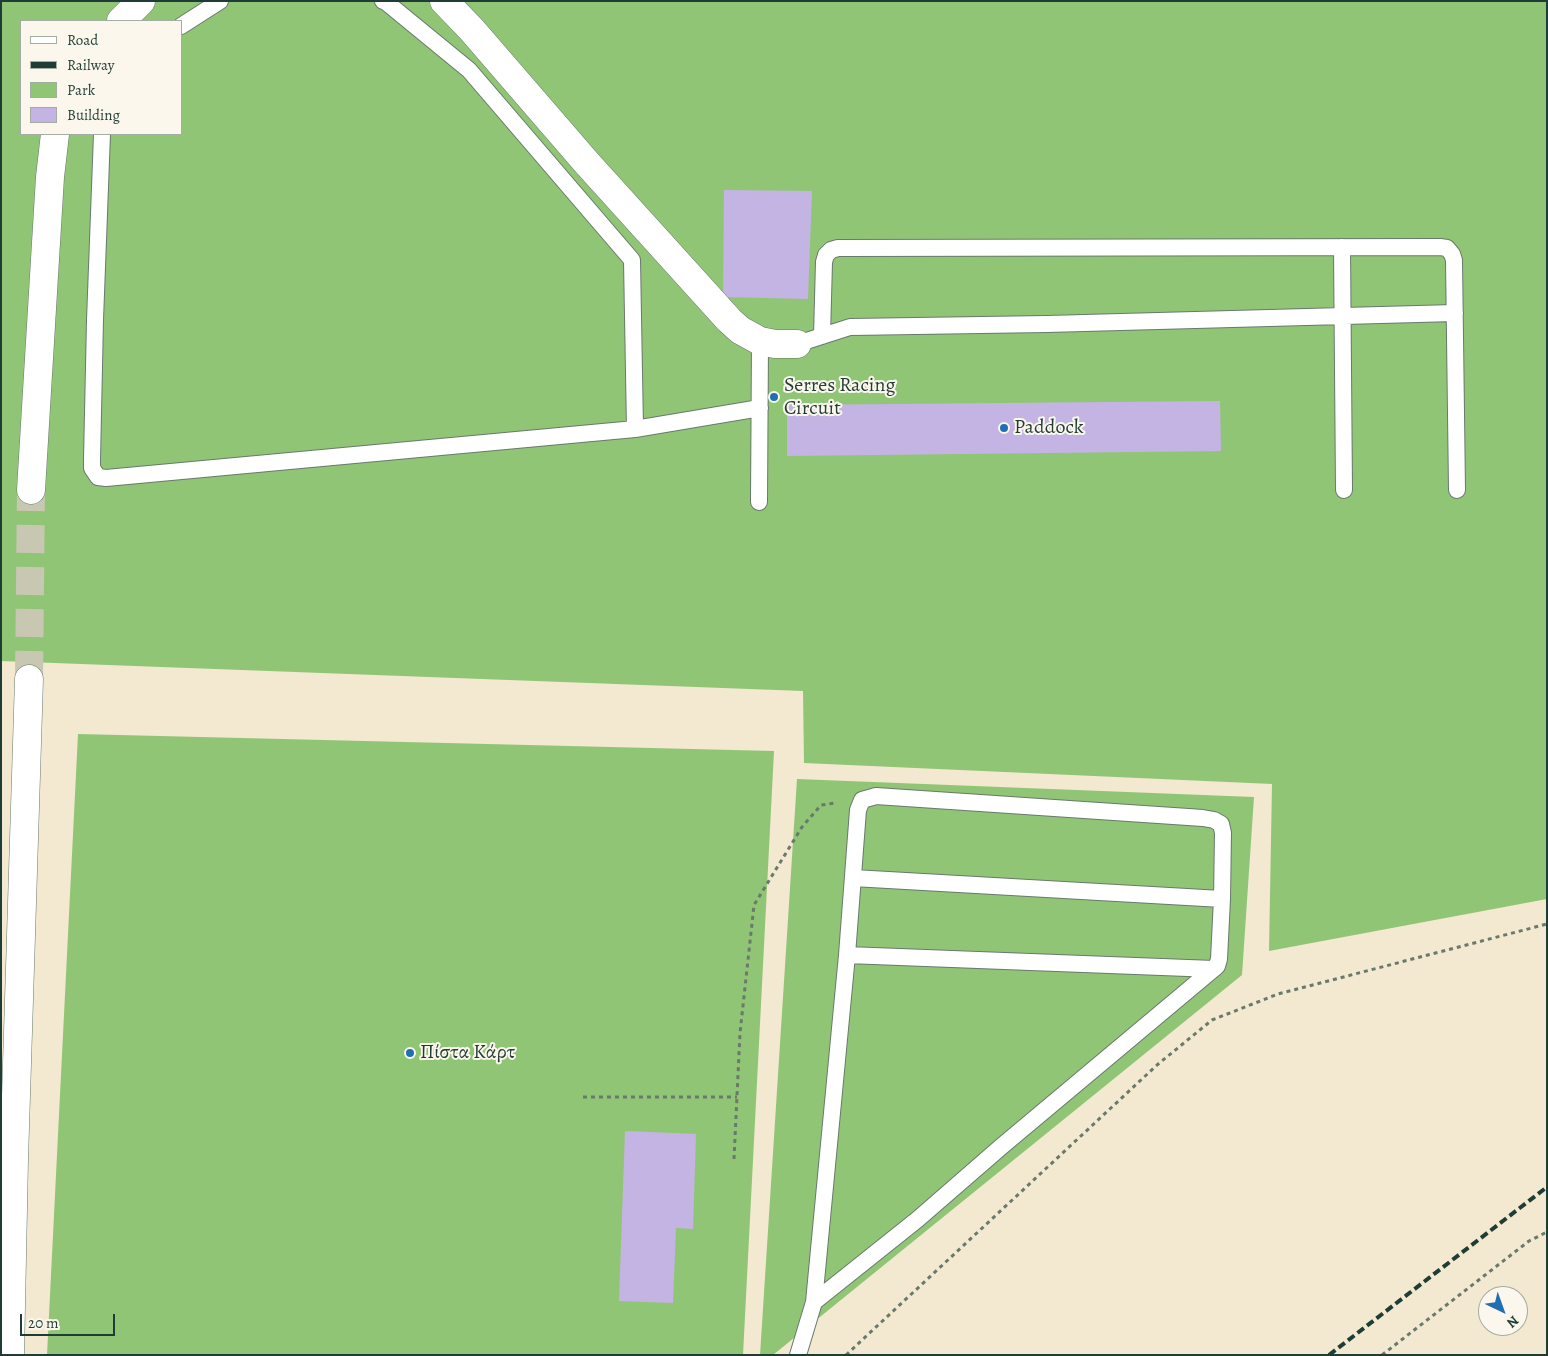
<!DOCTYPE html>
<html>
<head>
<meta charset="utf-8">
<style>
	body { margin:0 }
	#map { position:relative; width:1548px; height:1356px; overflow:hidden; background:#f2e9d0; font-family:Alegreya,serif }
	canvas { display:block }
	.frame { position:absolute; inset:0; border:2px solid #1f3d34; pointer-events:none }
	.legend { position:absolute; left:20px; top:20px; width:162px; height:115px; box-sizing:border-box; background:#fbf7ec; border:1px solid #a3ada2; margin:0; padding:6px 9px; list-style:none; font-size:15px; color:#1f3d34 }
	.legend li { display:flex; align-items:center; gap:10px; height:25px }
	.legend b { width:25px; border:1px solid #a3ada2 }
	.north { position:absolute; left:1478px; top:1286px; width:50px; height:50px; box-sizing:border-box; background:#fbf7ec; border:1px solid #a3ada2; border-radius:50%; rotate:138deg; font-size:14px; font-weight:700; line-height:20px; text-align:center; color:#1f3d34 }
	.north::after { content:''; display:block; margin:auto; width:18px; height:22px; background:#1f6fb2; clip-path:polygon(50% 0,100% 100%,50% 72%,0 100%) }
	.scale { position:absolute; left:20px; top:1314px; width:95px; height:22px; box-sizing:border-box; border:2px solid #1f3d34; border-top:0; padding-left:6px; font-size:15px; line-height:18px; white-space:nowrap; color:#1f3d34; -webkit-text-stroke:4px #fbf7ec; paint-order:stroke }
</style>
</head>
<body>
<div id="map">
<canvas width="1548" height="1356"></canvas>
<div class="frame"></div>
<ul class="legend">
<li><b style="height:6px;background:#fff"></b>Road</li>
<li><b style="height:6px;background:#1f3d34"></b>Railway</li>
<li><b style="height:14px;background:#91c576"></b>Park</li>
<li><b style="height:14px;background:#c4b4e3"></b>Building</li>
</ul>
<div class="north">N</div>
<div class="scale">20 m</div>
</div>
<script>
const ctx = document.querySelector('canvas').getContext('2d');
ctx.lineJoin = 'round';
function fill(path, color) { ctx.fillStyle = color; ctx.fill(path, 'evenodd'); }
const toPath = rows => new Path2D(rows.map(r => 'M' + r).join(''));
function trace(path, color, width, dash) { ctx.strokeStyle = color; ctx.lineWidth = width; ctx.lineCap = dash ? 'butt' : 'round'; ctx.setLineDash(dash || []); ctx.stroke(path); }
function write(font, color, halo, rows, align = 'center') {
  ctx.font = font + ' Alegreya,serif'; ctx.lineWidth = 4; ctx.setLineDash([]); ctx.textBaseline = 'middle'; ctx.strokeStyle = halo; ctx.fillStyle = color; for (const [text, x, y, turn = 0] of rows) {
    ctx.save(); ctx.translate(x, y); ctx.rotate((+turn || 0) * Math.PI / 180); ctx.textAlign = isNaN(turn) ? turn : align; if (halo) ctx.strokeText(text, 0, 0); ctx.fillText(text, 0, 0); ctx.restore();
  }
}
fill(toPath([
	[1,1,1547,1,1547,899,1269,951,1272,784,804,763,803,691,1,661],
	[21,21,181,21,181,134,21,134],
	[78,734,774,751,743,1355,47,1355],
	[797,779,1254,797,1242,975,773,1355,760,1355]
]), '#91c576');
fill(toPath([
	[724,190,812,191,808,299,723,297],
	[1220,401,1221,451,787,456,787,405],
	[625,1131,696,1134,693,1229,676,1228,673,1303,619,1301]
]), '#c4b4e3');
trace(toPath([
	[29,679,31,490]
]), '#c8c7b1', 28, [28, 14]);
const lane = toPath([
	[383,1,386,2,469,70,632,260,635,429],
	[181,26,220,1],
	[102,134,95,320,92,460,92,468,98,477,106,478,635,429,760,408],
	[1342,247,1344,490],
	[822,336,824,262,826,255,831,250,838,248,1440,247,1447,248,1452,254,1454,260,1457,490],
	[797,344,850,327,1047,324,1455,313],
	[759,502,760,341],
	[853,878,1222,899],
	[847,955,1214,969],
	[798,1355,814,1302,847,955,858,810,862,800,876,796,1203,818,1214,820,1221,824,1223,833,1222,899,1219,959,1217,966,1002,1146,918,1219,814,1302]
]);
const street = toPath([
	[444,1,472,30,586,162,729,320,740,330,760,341,775,344,797,344],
	[121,21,141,1],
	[31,490,50,177,55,134],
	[10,1355,14,1160,29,679]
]);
trace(lane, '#69796b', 18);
trace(street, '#69796b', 29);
trace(toPath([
	[583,1097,737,1097],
	[734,1159,740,1033,754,905,802,827,821,805,836,803],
	[846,1355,1157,1065,1212,1020,1278,994,1547,924],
	[1382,1355,1529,1241,1547,1232]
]), '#69796b', 3, [4, 4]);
trace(lane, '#fff', 16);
trace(street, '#fff', 28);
trace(toPath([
	[1329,1355,1547,1187]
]), '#1f3d34', 4, [8, 4]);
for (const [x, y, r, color] of [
	[774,397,5,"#1f6fb2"],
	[1004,428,5,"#1f6fb2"],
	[410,1053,5,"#1f6fb2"]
]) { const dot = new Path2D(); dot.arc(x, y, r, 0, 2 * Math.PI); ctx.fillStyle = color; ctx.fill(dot); trace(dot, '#fbf7ec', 2); }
write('20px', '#1f3d34', '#fbf7ec', [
	["Serres Racing",784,386],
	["Circuit",784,409],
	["Paddock",1014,428],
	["Πίστα Κάρτ",420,1053]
], 'left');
</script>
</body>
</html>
